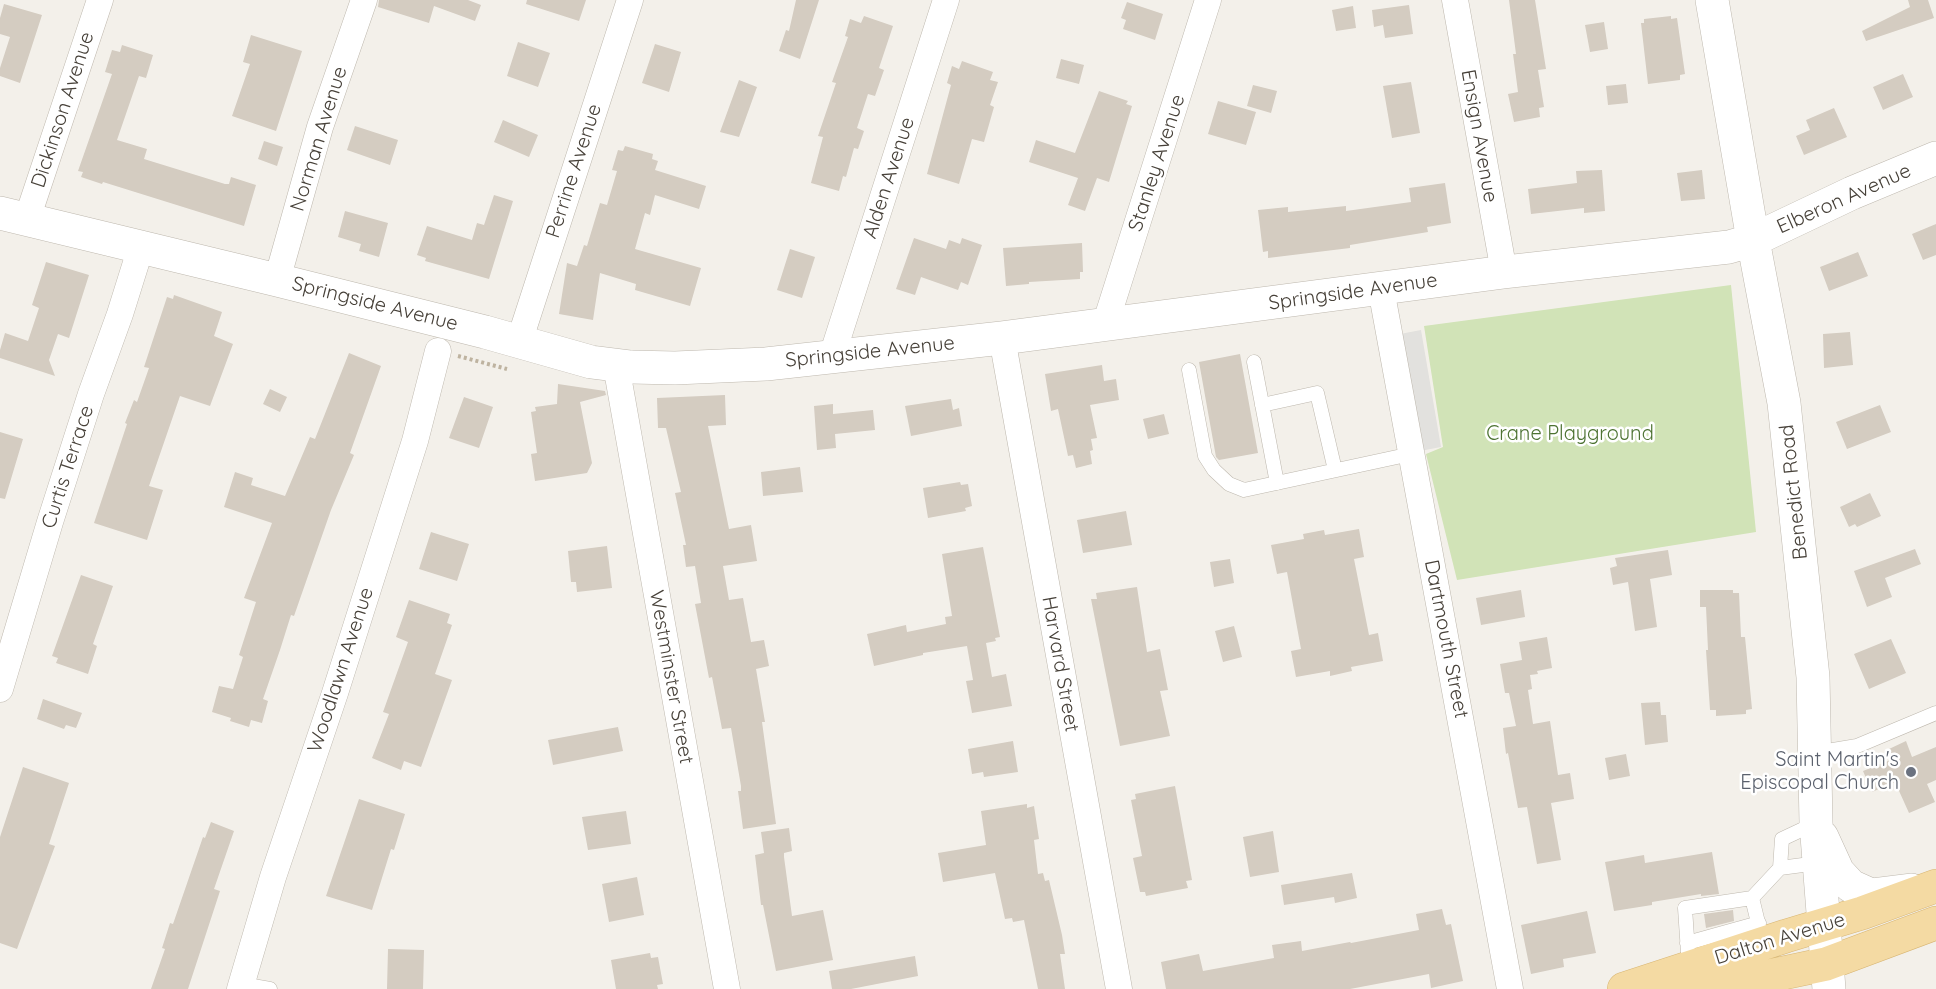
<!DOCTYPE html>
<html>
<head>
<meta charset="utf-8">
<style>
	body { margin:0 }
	canvas { display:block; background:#f3f0ea }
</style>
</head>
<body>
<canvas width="1936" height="989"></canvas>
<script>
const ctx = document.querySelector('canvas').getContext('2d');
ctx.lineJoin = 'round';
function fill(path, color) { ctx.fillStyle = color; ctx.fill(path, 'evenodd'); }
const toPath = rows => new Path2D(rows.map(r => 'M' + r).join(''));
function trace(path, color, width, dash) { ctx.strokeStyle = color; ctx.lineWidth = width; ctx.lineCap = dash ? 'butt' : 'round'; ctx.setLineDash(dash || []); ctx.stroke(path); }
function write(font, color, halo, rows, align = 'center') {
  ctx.font = font + ' Quicksand,sans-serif'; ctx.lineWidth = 5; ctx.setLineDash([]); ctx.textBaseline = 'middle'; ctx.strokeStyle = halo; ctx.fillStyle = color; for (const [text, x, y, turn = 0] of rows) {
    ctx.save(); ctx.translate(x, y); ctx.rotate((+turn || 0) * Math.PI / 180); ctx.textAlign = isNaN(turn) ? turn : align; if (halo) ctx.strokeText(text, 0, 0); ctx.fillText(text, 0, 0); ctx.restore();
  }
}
fill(toPath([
	[1731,285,1756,532,1457,580,1426,454,1443,447,1424,326]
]), '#d1e3b7');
fill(toPath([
	[1421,330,1441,447,1420,451,1400,334]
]), '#e2e1de');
fill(toPath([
	[379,0,468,0,481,5,475,21,434,6,429,23,378,7],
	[527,0,586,0,579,21,526,4],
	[796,0,819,0,800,59,779,51,786,30,789,31],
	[1509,0,1535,0,1546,69,1538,70,1544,107,1539,108,1540,117,1514,122,1508,94,1518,92,1513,54,1516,54],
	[1908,0,1928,0,1934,18,1866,41,1862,31,1910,7],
	[1127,2,1163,14,1155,40,1123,29,1126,20,1121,18],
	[4,4,42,15,20,83,0,76,0,68,10,37,0,34,0,18],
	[1409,5,1413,34,1385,38,1383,25,1374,27,1372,10],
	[1353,6,1356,28,1336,31,1332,10],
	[864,16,893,26,879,68,884,70,875,96,868,94,857,128,864,131,858,149,854,148,846,177,843,176,839,191,811,183,823,137,818,136,836,83,832,82,848,37,845,36,850,19,861,23],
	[1671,16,1671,19,1677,18,1685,74,1680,75,1680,80,1648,84,1641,23,1644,23,1644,19],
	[1604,22,1608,49,1590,52,1585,25],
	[251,35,302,51,276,131,232,116,250,64,243,62],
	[518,42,550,53,538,87,507,76],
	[655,44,681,52,669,92,642,83],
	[122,45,153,55,146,78,139,76,117,140,147,149,144,159,225,184,229,184,231,177,256,185,244,226,103,182,102,184,81,177,83,172,78,171,112,74,105,72,112,50,120,52],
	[1061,59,1084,65,1079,84,1056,78],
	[962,61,993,72,990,80,998,82,990,105,994,107,984,142,972,139,959,184,927,174,951,85,947,83,952,66,959,69],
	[1903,74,1913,97,1883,110,1873,87],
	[739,80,757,87,739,137,720,132],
	[1411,82,1420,133,1392,138,1383,86],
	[1626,84,1628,103,1608,105,1606,86],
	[1253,85,1277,91,1271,113,1247,106],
	[1099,91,1128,101,1126,104,1132,106,1109,182,1097,178,1085,211,1068,205,1078,178,1029,162,1036,140,1075,153],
	[1218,101,1256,112,1246,145,1208,134],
	[1834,108,1847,137,1804,155,1796,136,1810,130,1806,120],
	[503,120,538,135,529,157,494,142],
	[355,126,398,140,390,165,347,150],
	[264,141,283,147,277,166,258,159],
	[625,146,653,154,652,159,658,161,655,170,706,186,699,209,655,195,650,215,645,213,635,249,701,268,690,306,635,290,636,284,600,273,593,320,559,314,567,263,577,266,584,245,587,246,600,203,607,205,617,171,612,170,618,150,623,151],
	[1602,170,1605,211,1584,213,1584,208,1531,214,1528,189,1577,183,1576,171],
	[1702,170,1705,199,1681,201,1677,173],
	[1445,183,1451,223,1427,227,1428,232,1350,245,1350,248,1268,258,1268,251,1263,252,1258,210,1288,207,1288,212,1346,206,1346,211,1411,202,1409,188],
	[494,195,513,201,489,279,425,261,426,258,417,255,427,226,472,240,477,223,484,225],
	[345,211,388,223,379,257,359,251,361,244,338,237],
	[1936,224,1936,255,1923,260,1912,234],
	[914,238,946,249,949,240,960,244,962,238,982,245,968,285,961,282,958,290,921,277,915,295,896,289],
	[1082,243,1083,272,1080,272,1080,279,1029,282,1029,284,1006,286,1003,248],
	[790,249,815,257,802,298,777,290],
	[1858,252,1868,276,1829,291,1820,267],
	[46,262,89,275,69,338,58,334,49,360,55,376,0,358,0,350,5,333,28,341,39,308,32,305],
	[174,295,222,312,214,336,233,344,210,406,180,396,149,486,163,490,147,540,94,523,127,424,125,423,134,400,137,402,149,368,144,367,167,297,173,299],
	[1850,332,1853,365,1824,368,1823,334],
	[349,353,381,366,350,453,354,455,331,510,294,616,291,615,280,650,263,699,268,701,262,723,251,720,249,727,230,721,231,718,212,712,219,686,233,689,243,657,239,655,256,602,244,598,272,523,224,507,235,472,253,478,251,485,285,496,310,437,315,439],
	[1240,354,1258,453,1219,460,1216,457,1199,362],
	[1102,365,1104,381,1116,379,1119,400,1090,405,1097,438,1091,439,1093,450,1090,451,1092,464,1076,468,1073,455,1068,456,1058,409,1051,411,1045,374],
	[558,384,605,391,606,395,580,402,592,463,587,473,535,481,531,454,537,453,531,412,536,411,535,407,557,404],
	[270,389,287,397,280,412,263,404],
	[725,395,726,425,708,426,729,529,751,525,757,561,723,566,729,600,743,598,751,642,764,640,769,666,756,669,765,722,762,722,776,824,743,829,738,791,741,791,741,786,731,728,722,729,712,677,709,678,695,604,701,603,695,566,686,567,683,545,686,545,675,493,681,492,666,428,658,428,657,398],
	[464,397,493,407,479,448,449,438],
	[951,399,953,410,959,408,962,426,911,436,905,406],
	[833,404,833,414,873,410,875,430,835,434,836,448,817,450,814,406],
	[1880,405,1891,432,1847,449,1836,422],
	[1164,414,1169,434,1148,439,1143,419],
	[0,432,23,439,5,499,0,498],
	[800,467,803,492,763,496,761,472],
	[960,482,961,485,968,484,972,506,965,508,966,511,928,518,923,488],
	[1870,493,1881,516,1857,527,1855,524,1849,527,1840,507],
	[1126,511,1132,545,1083,553,1077,520],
	[1359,529,1364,557,1354,559,1369,635,1378,633,1383,661,1351,667,1352,671,1330,676,1330,671,1296,677,1291,651,1301,649,1287,572,1277,574,1271,545,1304,539,1303,534,1324,530,1325,535],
	[431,532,469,544,457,581,419,569],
	[607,546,612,588,577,592,576,582,571,582,568,551],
	[983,547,1000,637,995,638,996,641,986,643,992,677,1006,674,1012,706,972,713,966,681,973,680,967,646,923,653,923,655,874,666,867,634,906,625,907,632,946,624,945,617,952,616,942,554],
	[1915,549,1921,564,1885,578,1892,597,1867,607,1854,571],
	[1668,550,1672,575,1650,579,1657,627,1635,631,1628,582,1613,585,1610,568,1617,566,1615,558],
	[1230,559,1234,583,1214,587,1210,562],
	[81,575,113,586,93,644,97,646,88,674,56,663,58,658,52,656],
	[1137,587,1147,652,1160,649,1168,690,1160,691,1170,736,1120,746,1091,599,1097,599,1096,593],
	[1521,590,1525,617,1481,625,1476,598],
	[1700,590,1733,590,1733,593,1739,593,1741,637,1745,637,1752,709,1746,710,1746,714,1716,716,1716,710,1710,710,1706,650,1708,650,1706,607,1700,607],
	[409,600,450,614,447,623,452,625,435,674,452,680,421,767,404,761,401,770,372,758,389,714,383,712,408,642,396,637],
	[1234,626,1242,657,1223,662,1215,631],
	[1547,637,1552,668,1537,671,1538,674,1530,675,1532,689,1528,690,1533,724,1550,721,1558,775,1570,773,1574,799,1551,803,1561,860,1537,864,1527,807,1518,808,1508,753,1506,754,1503,728,1516,726,1509,693,1505,693,1500,664,1522,660,1519,642],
	[1891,639,1906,673,1869,689,1854,654],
	[43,699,82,713,76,728,66,725,64,729,37,719],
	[1660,702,1661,715,1666,715,1668,742,1645,745,1641,703],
	[618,727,623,751,553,765,548,740],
	[1013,741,1018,772,984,777,983,772,972,774,968,749],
	[1906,741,1912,757,1936,747,1936,780,1927,784,1935,802,1909,813,1895,782,1872,792,1863,771,1893,759,1889,749],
	[1626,754,1630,776,1609,780,1605,758],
	[23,767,69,783,49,844,55,846,17,949,0,943,0,837],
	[1175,786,1192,880,1186,881,1188,888,1146,896,1145,892,1140,892,1133,858,1142,856,1131,800,1136,799,1135,794],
	[359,799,405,814,394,850,391,849,372,910,326,896],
	[1027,804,1027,808,1034,806,1039,839,1034,840,1038,874,1043,873,1045,881,1049,880,1062,935,1065,954,1060,954,1065,989,1038,989,1024,920,1013,922,1012,918,1005,919,995,873,943,882,938,853,986,845,981,811],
	[626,811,631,844,588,850,582,817],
	[211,822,234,831,214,889,220,891,188,989,151,989,165,949,162,948,170,923,173,924,203,837,205,838],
	[789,828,792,851,784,853,784,857,792,916,823,910,833,960,776,971,763,905,761,905,755,855,764,853,761,832],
	[1273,831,1279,872,1250,877,1243,837],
	[1712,852,1719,894,1701,896,1701,894,1652,902,1652,905,1614,911,1605,862,1644,855,1645,863],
	[1352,873,1357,898,1335,903,1334,897,1284,905,1281,885],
	[637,877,644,915,609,922,602,884],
	[1442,909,1446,925,1451,924,1463,981,1431,988,1429,974,1350,989,1166,989,1161,962,1199,954,1203,971,1274,958,1272,945,1301,941,1302,951,1350,942,1351,943,1419,930,1416,914],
	[1733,910,1734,921,1706,928,1704,914],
	[1587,911,1596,953,1563,959,1564,967,1531,974,1521,925],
	[388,949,424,950,423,989,387,989],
	[650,953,651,958,658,957,663,984,657,985,658,989,616,989,611,960],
	[915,956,918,976,851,989,832,989,829,971]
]), '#d4ccc1');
const service = toPath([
	[1254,362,1277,483],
	[1189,370,1205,456,1214,470,1229,484,1244,490,1411,454],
	[1262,405,1317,393,1335,470],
	[1815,753,1857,746,1936,713],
	[1780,868,1782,839,1816,823],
	[1752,898,1780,868,1818,863],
	[1687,943,1759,923],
	[1689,967,1685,908,1752,898,1763,943],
	[241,984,270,989]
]);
const minor = toPath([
	[1455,0,1504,272],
	[27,219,100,0],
	[277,280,320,127,364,0],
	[1381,289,1510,989],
	[1105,325,1208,0],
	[1002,338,1119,989],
	[519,342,630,0],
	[832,356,946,0],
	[616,365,727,989],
	[0,689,50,522,91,394,120,314,141,247],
	[240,989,273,877,335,693,415,441,438,351]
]);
const tertiary = toPath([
	[1712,0,1753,240,1784,403,1813,677,1816,823,1829,989],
	[0,213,277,280,485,332,591,362,631,367,675,368,766,364,1002,338,1504,272,1729,247,1753,240,1852,193,1936,158],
	[1822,837,1838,872,1851,886,1871,895,1911,890]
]);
const primary = toPath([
	[1624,989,1786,936,1862,913,1936,886],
	[1679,989,1741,982,1826,964,1936,923]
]);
trace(service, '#beb8ae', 15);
trace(minor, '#beb8ae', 27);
trace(tertiary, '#beb8ae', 34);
trace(primary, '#d8b674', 34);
trace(toPath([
	[458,356,507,369]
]), '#beb3a0', 4, [3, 3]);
trace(service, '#fff', 14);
trace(minor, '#fff', 26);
trace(tertiary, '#fff', 33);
trace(primary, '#f4daa3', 33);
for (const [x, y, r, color] of [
	[1911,772,6,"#6b7280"]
]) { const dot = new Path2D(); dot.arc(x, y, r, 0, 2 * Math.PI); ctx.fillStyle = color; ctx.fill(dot); trace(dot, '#fff', 2); }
write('20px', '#474139', '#fff', [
	["Dickinson Avenue",63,110,-72],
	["Ensign Avenue",1479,136,80],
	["Norman Avenue",319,139,-73],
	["Stanley Avenue",1157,163,-72],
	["Perrine Avenue",574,171,-72],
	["Alden Avenue",889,178,-72],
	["Elberon Avenue",1844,199,-24],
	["Springside Avenue",1353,292,-8],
	["Springside Avenue",375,304,14],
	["Springside Avenue",870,352,-6],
	["Curtis Terrace",68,467,-72],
	["Benedict Road",1794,492,-96],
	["Dartmouth Street",1446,639,79],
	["Harvard Street",1060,664,80],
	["Woodlawn Avenue",341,670,-72],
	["Westminster Street",671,677,80],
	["Dalton Avenue",1780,939,-17]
]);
write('20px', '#4d7332', '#fff', [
	["Crane Playground",1570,434]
]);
write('20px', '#5b616d', '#fff', [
	["Saint Martin's",1899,760],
	["Episcopal Church",1899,783]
], 'right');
</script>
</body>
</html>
